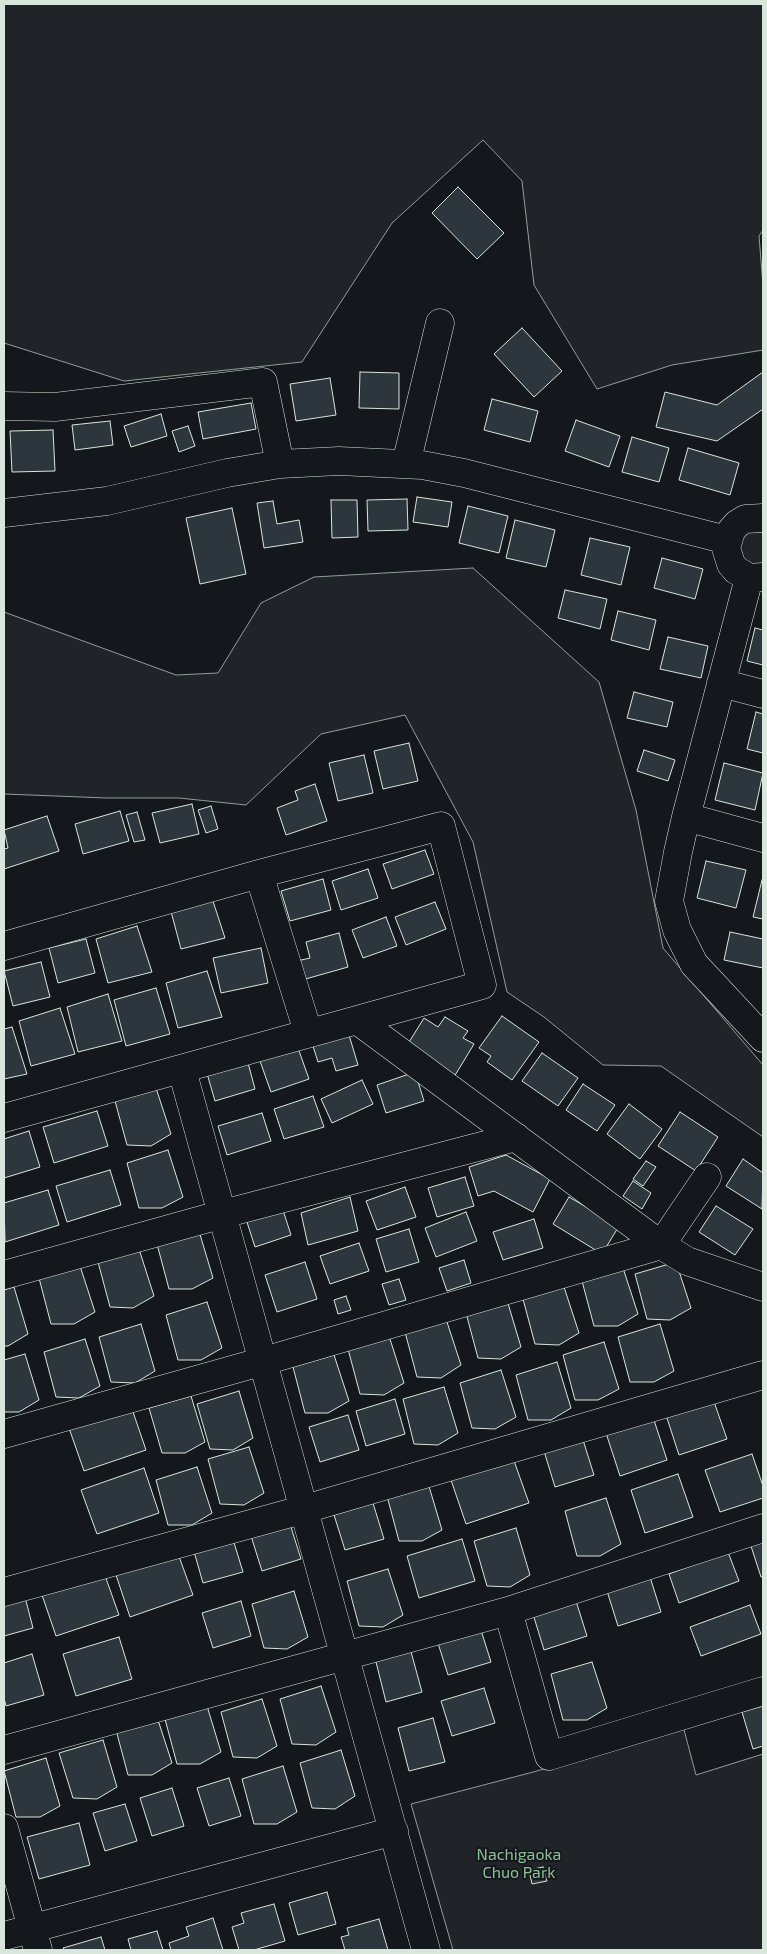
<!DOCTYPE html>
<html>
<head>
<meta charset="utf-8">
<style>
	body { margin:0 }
	#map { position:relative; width:767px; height:1954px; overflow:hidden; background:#14181c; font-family:"Exo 2",sans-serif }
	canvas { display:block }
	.frame { position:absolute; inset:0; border:5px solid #d8e6dc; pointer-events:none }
</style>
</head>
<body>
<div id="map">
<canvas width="767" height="1954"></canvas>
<div class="frame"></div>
</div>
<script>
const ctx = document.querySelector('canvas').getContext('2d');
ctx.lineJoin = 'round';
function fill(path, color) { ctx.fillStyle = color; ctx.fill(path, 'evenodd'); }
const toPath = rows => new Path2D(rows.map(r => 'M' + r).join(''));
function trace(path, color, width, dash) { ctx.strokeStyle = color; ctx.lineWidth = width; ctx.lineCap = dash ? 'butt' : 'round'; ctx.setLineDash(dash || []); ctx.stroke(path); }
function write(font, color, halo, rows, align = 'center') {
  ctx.font = font + ' "Exo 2",sans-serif'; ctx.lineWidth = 4; ctx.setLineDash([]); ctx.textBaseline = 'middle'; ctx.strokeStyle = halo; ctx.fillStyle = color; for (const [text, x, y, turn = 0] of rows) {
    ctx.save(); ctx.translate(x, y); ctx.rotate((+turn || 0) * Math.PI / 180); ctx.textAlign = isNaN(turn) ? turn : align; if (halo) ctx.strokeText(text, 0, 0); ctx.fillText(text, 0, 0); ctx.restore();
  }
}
const green = toPath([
	[4,4,763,4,763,230,759,236,763,285,763,350,672,365,597,389,534,285,522,181,483,140,392,223,302,362,124,381,4,343,4,4],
	[748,532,763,532,763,566,756,568,740,559,739,541,748,532],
	[473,568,599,682,636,810,663,948,763,1065,763,1137,661,1066,603,1065,544,1017,507,992,473,842,405,715,321,734,246,805,179,798,107,798,4,794,4,612,176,675,218,673,261,603,314,577,473,568],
	[683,1726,696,1775,763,1754,763,1950,453,1950,411,1804,537,1771,683,1726]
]);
fill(green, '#202428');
trace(green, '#939e99', 1);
const building = toPath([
	[458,187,504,233,477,259,432,213,458,187],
	[522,328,562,371,534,397,494,354,522,328],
	[360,372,399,373,399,409,359,408,360,372],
	[763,372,763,409,717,441,656,427,665,392,717,405,763,372],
	[330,378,336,415,296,421,290,384,330,378],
	[492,399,538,411,530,442,484,430,492,399],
	[251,403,256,429,203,439,198,412,251,403],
	[161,414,167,436,131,447,124,426,161,414],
	[576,420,620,436,609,467,565,451,576,420],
	[110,421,113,445,75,450,72,425,110,421],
	[188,426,195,446,179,452,172,431,188,426],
	[53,430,55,471,12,472,10,431,53,430],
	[632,437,669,448,659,482,622,472,632,437],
	[688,448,739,463,730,495,679,480,688,448],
	[417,497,452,502,448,527,413,522,417,497],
	[407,499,408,530,368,531,367,500,407,499],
	[331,500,357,500,358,537,332,538,331,500],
	[273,501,277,524,299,520,303,542,264,548,257,503,273,501],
	[468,506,508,516,499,553,459,543,468,506],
	[232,508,246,574,200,584,186,518,232,508],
	[515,520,555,530,546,567,506,558,515,520],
	[590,538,630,547,621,585,581,575,590,538],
	[662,558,703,569,695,599,654,588,662,558],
	[565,590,607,599,600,629,558,618,565,590],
	[618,611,656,620,649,650,611,640,618,611],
	[755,628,763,630,763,665,747,661,755,628],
	[668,637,708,646,701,678,660,669,668,637],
	[634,692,673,702,667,727,627,718,634,692],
	[756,712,763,714,763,753,747,749,756,712],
	[409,743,418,781,383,789,374,751,409,743],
	[644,750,675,760,668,781,637,771,644,750],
	[364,755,373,793,338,801,329,763,364,755],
	[724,763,763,773,755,810,715,800,724,763],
	[315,784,327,821,286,835,277,808,298,800,295,791,315,784],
	[192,804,199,834,160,843,152,813,192,804],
	[211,806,218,829,206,833,198,810,211,806],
	[120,811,129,841,83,854,75,824,120,811],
	[137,812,145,840,134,842,126,815,137,812],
	[47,816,59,851,4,869,4,849,8,848,4,830,47,816],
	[425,850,434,874,392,889,383,864,425,850],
	[706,861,746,870,736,908,697,898,706,861],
	[368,869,378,898,341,910,332,881,368,869],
	[323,879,331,910,290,921,281,891,323,879],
	[762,880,763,880,763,919,753,917,762,880],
	[210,892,225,938,181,949,169,904,210,892],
	[435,902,446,929,406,945,395,917,435,902],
	[386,917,397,946,363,958,352,930,386,917],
	[137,926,152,972,108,983,96,939,137,926],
	[730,932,763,939,763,968,724,960,730,932],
	[339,933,348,967,302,980,297,961,310,958,306,942,339,933],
	[86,939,95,973,58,983,49,948,86,939],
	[261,948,268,983,221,993,213,958,261,948],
	[41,962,50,997,13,1006,4,971,41,962],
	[207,971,222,1017,178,1028,166,983,207,971],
	[156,988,170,1034,126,1046,114,1000,156,988],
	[108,994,122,1041,78,1052,67,1007,108,994],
	[60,1008,75,1054,31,1066,19,1021,60,1008],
	[502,1016,539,1042,512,1080,487,1062,491,1056,479,1048,502,1016],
	[445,1017,468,1031,463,1038,474,1044,454,1077,406,1047,424,1018,438,1027,445,1017],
	[12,1027,27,1074,4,1079,4,1029,12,1027],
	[349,1035,358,1065,336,1071,332,1058,318,1062,313,1046,349,1035],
	[298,1048,309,1079,271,1092,260,1061,298,1048],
	[542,1053,578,1078,558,1106,522,1081,542,1053],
	[247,1059,255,1089,215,1101,206,1070,247,1059],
	[415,1072,424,1101,386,1113,377,1085,415,1072],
	[362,1080,373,1104,332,1123,321,1099,362,1080],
	[583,1084,615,1105,597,1131,566,1110,583,1084],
	[156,1088,171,1134,151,1146,127,1145,115,1101,156,1088],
	[313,1096,324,1127,284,1139,274,1109,313,1096],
	[629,1104,662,1129,640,1159,607,1134,629,1104],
	[97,1111,108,1146,54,1163,43,1127,97,1111],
	[680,1112,718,1137,696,1171,658,1146,680,1112],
	[262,1113,271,1141,227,1155,218,1126,262,1113],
	[29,1131,40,1167,4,1178,4,1139,29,1131],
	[168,1150,183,1197,162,1208,139,1208,127,1163,168,1150],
	[506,1155,550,1179,533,1212,494,1191,478,1196,469,1167,506,1155],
	[743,1159,763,1173,762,1209,726,1186,743,1159],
	[646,1161,656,1167,643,1186,633,1179,646,1161],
	[110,1170,121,1205,67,1222,56,1186,110,1170],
	[465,1177,474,1206,437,1217,428,1188,465,1177],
	[633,1181,651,1193,642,1209,623,1196,633,1181],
	[405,1187,416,1217,377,1230,366,1201,405,1187],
	[48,1190,59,1225,5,1242,4,1203,48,1190],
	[350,1197,358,1231,308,1245,301,1213,350,1197],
	[569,1197,619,1226,602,1254,553,1224,569,1197],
	[716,1206,753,1229,735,1255,699,1232,716,1206],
	[282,1207,291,1235,255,1247,246,1219,282,1207],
	[466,1212,477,1241,436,1257,425,1228,466,1212],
	[534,1219,543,1248,503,1260,493,1232,534,1219],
	[409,1229,419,1262,386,1272,376,1239,409,1229],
	[199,1231,213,1278,192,1289,169,1289,157,1244,199,1231],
	[359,1243,369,1271,330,1284,320,1256,359,1243],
	[139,1249,154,1296,133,1308,110,1307,98,1262,139,1249],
	[464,1260,471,1283,447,1291,439,1268,464,1260],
	[305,1262,317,1299,277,1312,265,1275,305,1262],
	[676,1262,691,1308,670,1320,647,1319,635,1274,676,1262],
	[80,1266,95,1312,74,1324,51,1324,39,1278,80,1266],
	[623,1268,638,1314,618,1326,594,1326,582,1281,623,1268],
	[399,1279,406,1300,389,1305,382,1284,399,1279],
	[14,1287,28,1334,8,1346,4,1346,4,1290,14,1287],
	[564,1287,579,1333,559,1345,535,1344,523,1299,564,1287],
	[346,1296,351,1310,338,1314,334,1300,346,1296],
	[507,1300,521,1347,501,1359,478,1358,466,1313,507,1300],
	[207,1302,222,1348,201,1360,178,1360,166,1315,207,1302],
	[446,1319,461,1365,441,1378,417,1377,405,1332,446,1319],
	[141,1324,155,1371,135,1383,111,1382,99,1337,141,1324],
	[660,1324,674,1371,654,1382,630,1382,618,1337,660,1324],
	[389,1336,404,1383,384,1395,360,1394,348,1349,389,1336],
	[85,1339,100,1386,79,1398,56,1397,44,1352,85,1339],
	[604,1342,619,1389,598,1400,575,1400,563,1355,604,1342],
	[25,1354,39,1400,19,1412,4,1412,4,1360,25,1354],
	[334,1355,349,1401,328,1413,305,1413,293,1367,334,1355],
	[557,1362,571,1408,551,1420,528,1420,516,1375,557,1362],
	[501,1370,516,1417,495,1429,472,1428,460,1383,501,1370],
	[444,1387,458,1433,438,1445,414,1444,403,1399,444,1387],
	[239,1391,253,1438,233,1450,210,1449,197,1404,239,1391],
	[191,1396,205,1442,185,1453,162,1453,149,1408,191,1396],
	[712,1396,727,1439,679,1455,665,1412,712,1396],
	[395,1399,405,1434,366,1446,356,1411,395,1399],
	[131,1406,146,1450,84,1471,69,1428,131,1406],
	[348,1415,359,1450,320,1462,309,1427,348,1415],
	[653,1417,667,1460,620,1476,606,1433,653,1417],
	[583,1440,594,1475,555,1487,544,1451,583,1440],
	[249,1447,264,1493,244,1505,220,1504,208,1459,249,1447],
	[752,1454,763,1486,763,1498,720,1512,705,1470,752,1454],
	[513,1458,529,1503,466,1524,451,1480,513,1458],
	[197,1467,212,1513,192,1525,168,1525,156,1480,197,1467],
	[144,1468,159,1513,97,1534,81,1490,144,1468],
	[678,1474,693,1517,645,1533,631,1490,678,1474],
	[428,1483,442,1530,422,1541,399,1541,387,1496,428,1483],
	[606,1498,621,1544,600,1556,577,1556,565,1511,606,1498],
	[373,1503,384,1539,345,1550,334,1515,373,1503],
	[290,1524,301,1559,262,1571,251,1536,290,1524],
	[516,1528,530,1575,510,1587,487,1586,474,1541,516,1528],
	[232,1536,243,1572,203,1583,193,1548,232,1536],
	[763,1538,763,1577,761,1577,750,1543,763,1538],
	[462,1539,475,1581,419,1598,407,1556,462,1539],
	[177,1551,193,1595,130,1617,115,1572,177,1551],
	[728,1552,739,1581,679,1603,669,1574,728,1552],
	[388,1569,403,1615,383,1627,359,1626,347,1581,388,1569],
	[103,1570,119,1615,56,1636,41,1592,103,1570],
	[650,1577,661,1612,618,1626,607,1591,650,1577],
	[294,1591,308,1637,287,1649,264,1648,252,1604,294,1591],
	[25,1597,33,1628,4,1636,4,1602,25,1597],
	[241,1601,251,1636,213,1648,202,1613,241,1601],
	[576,1601,587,1636,544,1650,533,1614,576,1601],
	[750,1605,761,1634,701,1656,690,1627,750,1605],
	[480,1627,491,1662,448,1675,437,1640,480,1627],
	[119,1637,132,1679,76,1696,63,1654,119,1637],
	[410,1648,422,1692,386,1702,375,1658,410,1648],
	[32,1654,44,1695,6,1706,4,1698,4,1663,32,1654],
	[592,1662,607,1708,587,1720,563,1720,551,1674,592,1662],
	[321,1686,336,1732,316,1745,292,1744,280,1699,321,1686],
	[484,1688,495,1723,452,1736,441,1701,484,1688],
	[262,1699,277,1746,257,1758,233,1757,221,1712,262,1699],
	[207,1706,221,1752,200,1764,177,1764,165,1719,207,1706],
	[763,1706,763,1746,753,1749,742,1712,763,1706],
	[157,1717,172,1763,152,1775,128,1775,116,1730,157,1717],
	[433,1718,445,1762,409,1771,398,1728,433,1718],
	[103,1740,117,1787,97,1799,73,1798,59,1753,103,1740],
	[341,1750,355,1796,335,1809,312,1808,300,1763,341,1750],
	[46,1758,60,1806,40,1817,16,1817,4,1771,46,1758],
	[283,1766,297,1812,277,1824,254,1824,242,1779,283,1766],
	[229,1778,241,1816,209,1826,197,1788,229,1778],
	[172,1788,184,1826,152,1836,140,1798,172,1788],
	[125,1804,137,1841,105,1851,93,1813,125,1804],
	[79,1823,90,1865,39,1879,27,1837,79,1823],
	[543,1867,547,1881,532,1884,529,1870,543,1867],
	[327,1892,336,1924,298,1935,289,1903,327,1892],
	[274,1904,285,1941,254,1950,239,1950,232,1927,244,1923,241,1913,274,1904],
	[213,1918,223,1950,171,1950,169,1943,189,1936,186,1927,213,1918],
	[379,1919,388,1950,345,1950,341,1937,349,1935,347,1928,379,1919],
	[157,1931,163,1950,131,1950,128,1939,157,1931],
	[101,1937,105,1950,64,1950,63,1948,101,1937]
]);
fill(building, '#2c363c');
trace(building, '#d8e6dc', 1);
const minor = toPath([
	[4,406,55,407,263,382,280,464],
	[406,464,440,323],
	[4,513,107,501,227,473,280,464,339,461,422,465,464,473,727,540],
	[763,518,745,519,737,524,731,531,726,548,731,564,736,570,749,578,763,577],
	[749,578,686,817,678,852,669,901,677,930,694,964,763,1038],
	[721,683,763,694],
	[686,817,763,838],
	[259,874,308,1032],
	[4,946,259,874,441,826,482,985,357,1020],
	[182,1070,426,1950],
	[4,1118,357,1020,661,1245,687,1261,763,1287],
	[4,1275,223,1214,516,1137],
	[4,1434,264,1361,661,1245,707,1177],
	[4,1592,305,1509,763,1375],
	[508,1611,549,1756,763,1691],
	[4,1750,508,1611,763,1528],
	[4,1828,38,1950],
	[4,1936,394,1831]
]);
trace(minor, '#d8e6dc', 29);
trace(minor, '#14181c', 28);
write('16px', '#8ac095', '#14181c', [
	["Nachigaoka",519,1855],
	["Chuo Park",519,1873]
]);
</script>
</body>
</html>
